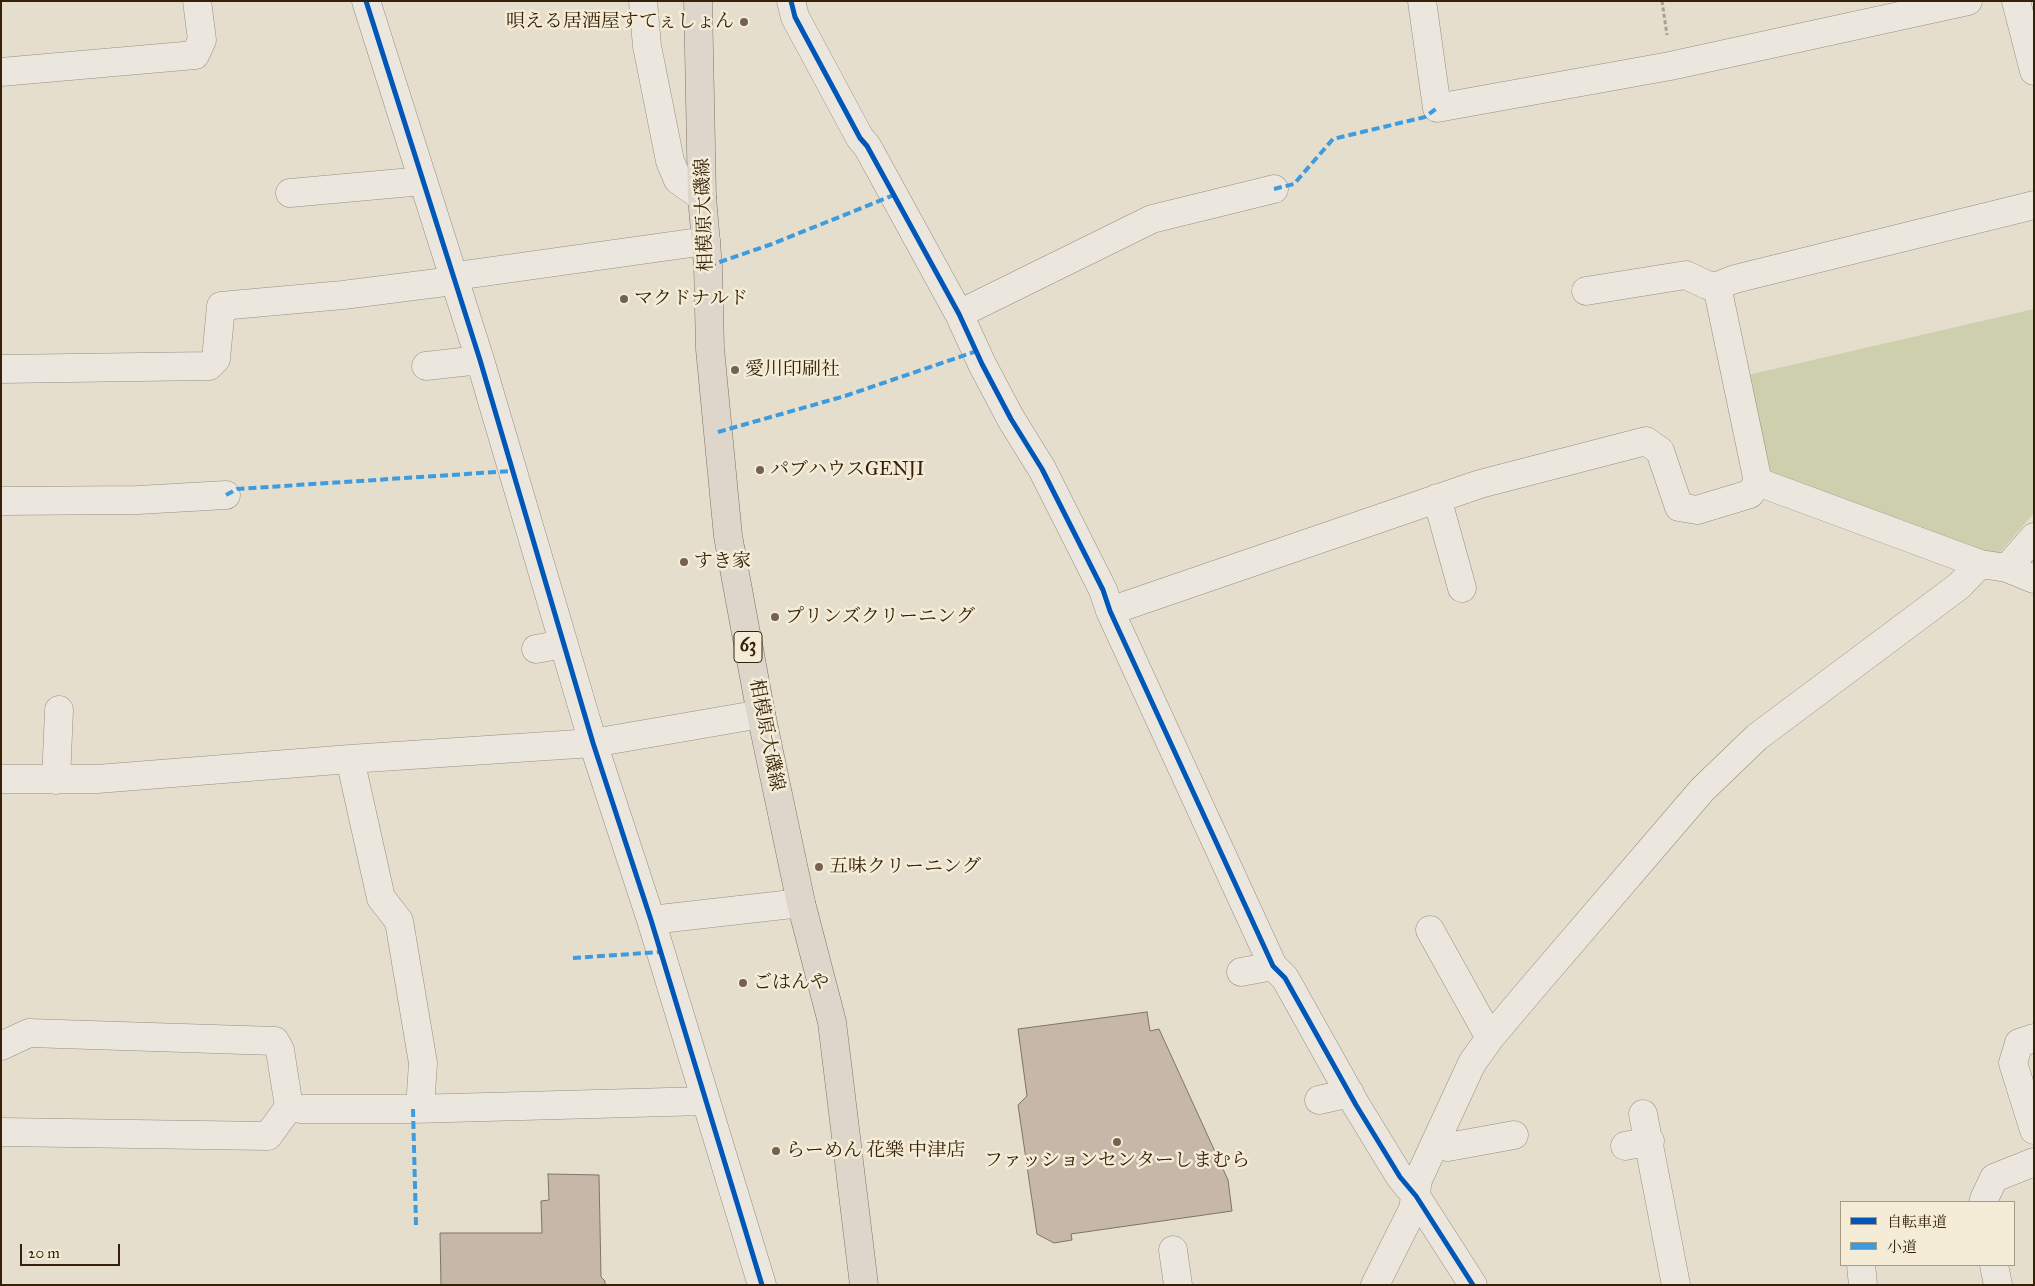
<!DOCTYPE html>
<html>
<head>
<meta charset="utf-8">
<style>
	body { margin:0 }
	#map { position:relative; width:2035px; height:1286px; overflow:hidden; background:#e5decd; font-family:"IM FELL Great Primer","Noto Serif JP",serif }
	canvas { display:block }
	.frame { position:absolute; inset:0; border:2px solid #352107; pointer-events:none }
	.legend { position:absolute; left:1840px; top:1201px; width:175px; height:65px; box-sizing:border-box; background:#f5ecd8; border:1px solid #a89b84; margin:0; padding:6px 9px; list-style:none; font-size:15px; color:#352107 }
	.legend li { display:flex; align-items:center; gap:10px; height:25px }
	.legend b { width:25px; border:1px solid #a89b84 }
	.scale { position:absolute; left:20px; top:1244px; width:100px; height:22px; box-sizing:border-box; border:2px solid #352107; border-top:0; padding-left:6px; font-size:15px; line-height:18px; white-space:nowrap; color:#352107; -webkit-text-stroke:4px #f5ecd8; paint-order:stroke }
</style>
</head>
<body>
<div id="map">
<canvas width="2035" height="1286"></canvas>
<div class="frame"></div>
<ul class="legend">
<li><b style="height:6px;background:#0057b8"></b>自転車道</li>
<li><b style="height:6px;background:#3e9bdd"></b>小道</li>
</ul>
<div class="scale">20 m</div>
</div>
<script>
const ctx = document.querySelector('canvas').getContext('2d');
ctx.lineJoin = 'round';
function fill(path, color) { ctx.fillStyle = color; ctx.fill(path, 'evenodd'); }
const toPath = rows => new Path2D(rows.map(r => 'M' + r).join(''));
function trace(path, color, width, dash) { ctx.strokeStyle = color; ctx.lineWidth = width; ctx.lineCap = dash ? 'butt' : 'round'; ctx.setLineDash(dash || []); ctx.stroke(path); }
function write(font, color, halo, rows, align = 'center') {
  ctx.font = font + ' "IM FELL Great Primer","Noto Serif JP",serif'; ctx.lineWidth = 5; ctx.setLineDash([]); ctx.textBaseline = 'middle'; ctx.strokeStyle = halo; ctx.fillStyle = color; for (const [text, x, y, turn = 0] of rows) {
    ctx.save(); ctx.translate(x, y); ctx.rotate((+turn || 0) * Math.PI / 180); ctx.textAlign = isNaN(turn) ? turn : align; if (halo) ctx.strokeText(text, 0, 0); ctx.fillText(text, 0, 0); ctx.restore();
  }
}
fill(toPath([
	[2034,309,2034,513,1995,558,1771,472,1748,375]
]), '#cdcfad');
const building = toPath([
	[1147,1012,1150,1031,1159,1029,1228,1180,1232,1211,1071,1234,1072,1240,1054,1243,1037,1234,1018,1105,1027,1096,1018,1029,1147,1012],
	[548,1174,599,1175,601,1277,605,1281,605,1285,441,1285,440,1233,542,1233,541,1201,549,1200,548,1174]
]);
fill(building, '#c7b7a9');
trace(building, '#7c7568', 1);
const minor = toPath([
	[366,1,480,360,593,743,651,920,762,1285],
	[643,1,647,46,670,161,678,180,702,197],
	[791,1,795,17,860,138,867,146,959,314,982,364,1011,419,1042,469,1103,590,1110,611,1273,966,1285,978,1356,1105,1400,1177,1416,1196,1473,1285],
	[1422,1,1437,108,1670,66,1968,1],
	[2016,1,2034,71],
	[1,72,195,55,202,40,197,1],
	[290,193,423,181],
	[1586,291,1686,275,1707,285,1717,286],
	[959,314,1152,219,1274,189],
	[426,366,480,360],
	[1,369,209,366,216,359,221,306,343,295,453,281,456,276,706,241],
	[1437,498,1462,588],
	[1,501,138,500,226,495],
	[1980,564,1758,482,1717,286,1735,279,2034,205],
	[2007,568,2034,579],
	[1110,611,1480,484,1646,441,1660,451,1679,507,1697,510,1750,494,1758,482],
	[536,649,563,644],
	[350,759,381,898,399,921,423,1063,420,1108],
	[1,779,97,779,350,759,593,743,761,714],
	[56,780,59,710],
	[651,920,801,903],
	[1430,930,1490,1038],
	[1241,972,1273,966],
	[2034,1038,2019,1043,2013,1063,2034,1130],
	[1,1046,29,1033,275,1041,280,1050,289,1107,301,1109,413,1109,705,1101],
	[1319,1100,1350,1093],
	[1643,1114,1676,1285],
	[1,1132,268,1136,289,1107],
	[1437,1143,1448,1147,1514,1135],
	[1625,1146,1650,1141],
	[1984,1202,1984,1199,1994,1178,2034,1162],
	[1173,1250,1178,1285],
	[1861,1265,1863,1285],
	[1994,1265,1998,1285],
	[1375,1285,1413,1209,1418,1180,1472,1063,1490,1038,1533,987,1702,790,1757,737,1959,586,1980,564,2007,568,2034,537]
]);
const major = toPath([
	[698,1,702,197,708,266,710,349,728,536,761,714,801,903,832,1022,864,1285]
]);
trace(minor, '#968f82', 29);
trace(major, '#7c7568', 29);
trace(toPath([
	[1662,1,1667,35]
]), '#a7a299', 3, [4, 2.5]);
trace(minor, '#ebe6de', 28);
trace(major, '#ded6ca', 28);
trace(toPath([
	[1274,189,1294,184,1333,139,1425,117,1437,108],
	[708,266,772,244,894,195],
	[718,432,845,396,977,351],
	[226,495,237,489,512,471],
	[573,958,660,952],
	[413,1109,416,1225]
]), '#3e9bdd', 4, [8, 4]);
trace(toPath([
	[366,1,480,360,593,743,651,920,762,1285],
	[791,1,795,17,860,138,867,146,959,314,982,364,1011,419,1042,469,1103,590,1110,611,1273,966,1285,978,1356,1105,1400,1177,1416,1196,1473,1285]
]), '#0057b8', 5);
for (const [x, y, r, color] of [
	[744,22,5,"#73634c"],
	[624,299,5,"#73634c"],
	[735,370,5,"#73634c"],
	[760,470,5,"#73634c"],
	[684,562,5,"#73634c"],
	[775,617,5,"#73634c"],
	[819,867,5,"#73634c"],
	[743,983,5,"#73634c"],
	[1117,1142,5,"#73634c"],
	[776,1151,5,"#73634c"]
]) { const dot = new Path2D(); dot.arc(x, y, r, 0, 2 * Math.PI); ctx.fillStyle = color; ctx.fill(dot); trace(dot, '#f5ecd8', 2); }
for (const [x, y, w] of [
	[748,647,28]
]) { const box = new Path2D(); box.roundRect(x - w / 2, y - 15.5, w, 31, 4); ctx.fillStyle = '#f5ecd8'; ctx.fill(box); trace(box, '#352107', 1); }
write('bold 18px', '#352107', null, [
	["63",748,647]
]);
write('19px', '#352107', '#f5ecd8', [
	["唄える居酒屋すてぇしょん",734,22,"right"],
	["マクドナルド",634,299],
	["愛川印刷社",745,370],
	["パブハウスGENJI",770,470],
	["すき家",694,562],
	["プリンズクリーニング",785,617],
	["五味クリーニング",829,867],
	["ごはんや",753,983],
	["らーめん 花樂 中津店",786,1151],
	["ファッションセンターしまむら",1117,1161,"center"]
], 'left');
write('19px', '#352107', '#f5ecd8', [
	["相模原大磯線",705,215,-92],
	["相模原大磯線",766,735,79]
]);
</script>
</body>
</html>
